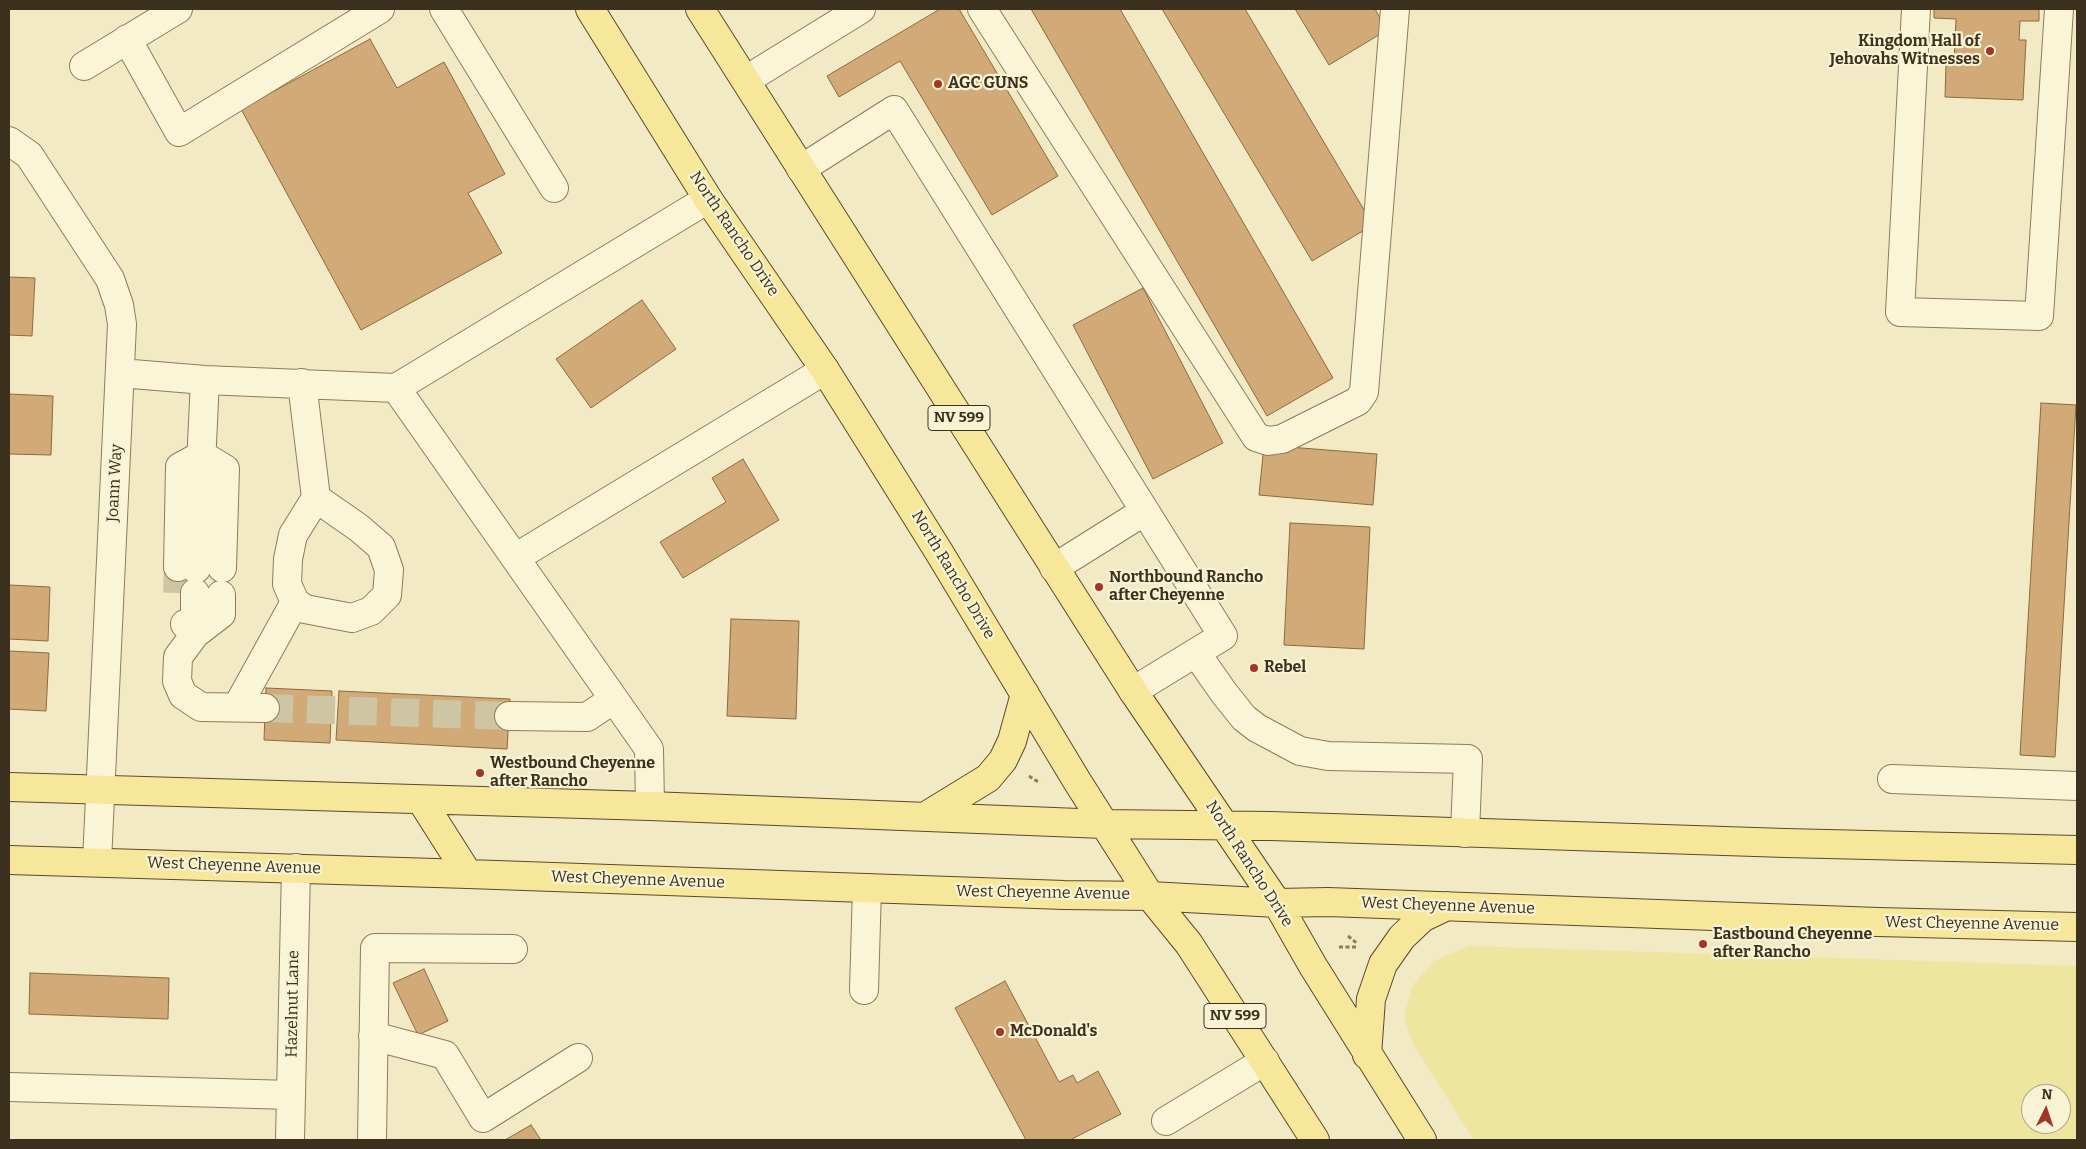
<!DOCTYPE html>
<html>
<head>
<meta charset="utf-8">
<style>
	body { margin:0 }
	#map { position:relative; width:2086px; height:1149px; overflow:hidden; background:#f1eac4; font-family:Bitter,serif }
	canvas { display:block }
	.frame { position:absolute; inset:0; border:10px solid #3c311e; pointer-events:none }
	.north { position:absolute; left:2021px; top:1084px; width:50px; height:50px; box-sizing:border-box; background:#f8f3d4; border:1px solid #ada58b; border-radius:50%; rotate:4deg; font-size:14px; font-weight:700; line-height:20px; text-align:center; color:#3c311e }
	.north::after { content:''; display:block; margin:auto; width:18px; height:22px; background:#a03625; clip-path:polygon(50% 0,100% 100%,50% 72%,0 100%) }
</style>
</head>
<body>
<div id="map">
<canvas width="2086" height="1149"></canvas>
<div class="frame"></div>
<div class="north">N</div>
</div>
<script>
const ctx = document.querySelector('canvas').getContext('2d');
ctx.lineJoin = 'round';
function fill(path, color) { ctx.fillStyle = color; ctx.fill(path, 'evenodd'); }
const toPath = rows => new Path2D(rows.map(r => 'M' + r).join(''));
function trace(path, color, width, dash) { ctx.strokeStyle = color; ctx.lineWidth = width; ctx.lineCap = dash ? 'butt' : 'round'; ctx.setLineDash(dash || []); ctx.stroke(path); }
function write(font, color, halo, rows, align = 'center') {
  ctx.font = font + ' Bitter,serif'; ctx.lineWidth = 4.5; ctx.setLineDash([]); ctx.textBaseline = 'middle'; ctx.strokeStyle = halo; ctx.fillStyle = color; for (const [text, x, y, turn = 0] of rows) {
    ctx.save(); ctx.translate(x, y); ctx.rotate((+turn || 0) * Math.PI / 180); ctx.textAlign = isNaN(turn) ? turn : align; if (halo) ctx.strokeText(text, 0, 0); ctx.fillText(text, 0, 0); ctx.restore();
  }
}
fill(toPath([
	[1469,946,2077,966,2077,1140,1474,1140,1413,1044,1404,1018,1412,986,1434,961],
	[2031,1094,2061,1094,2061,1124,2031,1124]
]), '#eee59f');
const building = toPath([
	[940,9,959,9,1058,176,992,215,900,61,839,97,827,76,940,9],
	[1031,9,1120,9,1333,378,1267,416,1031,9],
	[1162,9,1245,9,1373,225,1312,261,1162,9],
	[1295,9,1375,9,1387,30,1329,65,1295,9],
	[1934,9,2039,9,2039,21,2020,21,2019,40,2026,40,2023,100,1945,97,1946,63,1954,63,1956,19,1934,18,1934,9],
	[370,39,397,88,444,62,505,174,468,193,502,253,361,330,241,109,370,39],
	[9,277,35,278,32,336,9,335,9,277],
	[1143,288,1223,443,1153,479,1073,325,1143,288],
	[642,300,676,349,591,408,556,359,642,300],
	[9,394,53,396,51,455,9,454,9,394],
	[2041,403,2076,405,2055,757,2020,755,2041,403],
	[1264,445,1377,454,1373,505,1259,495,1264,445],
	[743,459,779,520,683,578,660,542,726,502,712,478,743,459],
	[1290,523,1370,527,1364,649,1284,645,1290,523],
	[9,585,50,587,48,641,9,639,9,585],
	[731,619,799,621,796,719,727,716,731,619],
	[9,651,49,653,46,711,9,709,9,651],
	[266,688,332,691,330,743,264,740,266,688],
	[339,691,510,699,507,749,336,740,339,691],
	[424,969,448,1021,418,1035,393,983,424,969],
	[30,973,169,978,168,1019,29,1014,30,973],
	[1005,981,1059,1082,1073,1075,1077,1083,1098,1071,1121,1114,1070,1140,1026,1140,955,1008,1005,981],
	[531,1125,541,1140,505,1140,531,1125]
]);
fill(building, '#d1aa77');
trace(building, '#8d693d', 1);
trace(toPath([
	[177,593,178,567],
	[265,708,509,716]
]), '#cdc5a3', 28, [28, 14]);
const minor = toPath([
	[444,9,554,188],
	[982,9,1256,437,1268,441,1282,439,1358,401,1364,392,1395,9],
	[1916,9,1900,312,2039,316,2059,9],
	[127,39,179,132,380,9],
	[84,66,178,9],
	[746,80,861,9],
	[9,141,29,155,110,279,119,305,122,324,97,862],
	[801,169,894,110,1223,636,1133,691],
	[120,373,205,380,396,388],
	[302,383,316,498,359,528,381,547,389,570,387,595,371,611,352,618,305,609,295,602,287,584,288,559,293,535,316,498],
	[515,558,825,370],
	[178,567,180,467,202,455,225,469,222,568],
	[1054,568,1145,511],
	[196,569,205,380],
	[195,593,195,634,178,657,177,681,183,695,201,707,265,708],
	[185,624,195,634,221,614,221,595],
	[1196,653,1224,693,1244,718,1257,728,1300,751,1328,756,1468,759,1465,833],
	[237,707,295,602],
	[509,716,587,717,614,699],
	[1892,779,2077,786],
	[650,806,649,749,396,388,708,199],
	[864,990,867,888],
	[373,1036,445,1055,483,1118,578,1058],
	[9,1087,291,1095],
	[1166,1121,1265,1061],
	[290,1140,296,868],
	[372,1140,375,948,513,949]
]);
const major = toPath([
	[590,9,708,199,825,370,859,424,939,552,1077,781,1150,896,1189,944,1315,1140],
	[700,9,1133,691,1277,903,1313,966,1422,1140],
	[9,787,650,806,1104,824,1271,826,1785,843,2077,850],
	[421,800,468,874],
	[926,816,988,778,1003,760,1012,741,1025,694],
	[9,860,468,874,1064,895,1150,896,1277,903,1328,902,1878,922,2077,927],
	[1367,1055,1371,999,1383,964,1402,937,1422,918,1447,906]
]);
trace(minor, '#8d7c59', 30);
trace(major, '#5a492d', 30);
trace(toPath([
	[1029,776,1040,783],
	[1348,936,1358,944],
	[1339,947,1358,947]
]), '#8d7c59', 3, [4, 2.5]);
trace(minor, '#fbf5d8', 28);
trace(major, '#f6e79a', 28);
for (const [x, y, r, color] of [
	[1990,51,5,"#a03625"],
	[938,84,5,"#a03625"],
	[1099,587,5,"#a03625"],
	[1254,668,5,"#a03625"],
	[480,773,5,"#a03625"],
	[1703,944,5,"#a03625"],
	[1000,1032,5,"#a03625"]
]) { const dot = new Path2D(); dot.arc(x, y, r, 0, 2 * Math.PI); ctx.fillStyle = color; ctx.fill(dot); trace(dot, '#f8f3d4', 2); }
for (const [x, y, w] of [
	[959,418,62],
	[1235,1016,62]
]) { const box = new Path2D(); box.roundRect(x - w / 2, y - 12.5, w, 25, 4); ctx.fillStyle = '#f8f3d4'; ctx.fill(box); trace(box, '#3c311e', 1); }
write('bold 15px', '#3c311e', null, [
	["NV 599",959,418],
	["NV 599",1235,1016]
]);
write('bold 16px', '#3c311e', '#f8f3d4', [
	["Kingdom Hall of",1980,42,"right"],
	["Jehovahs Witnesses",1980,60,"right"],
	["AGC GUNS",948,84],
	["Northbound Rancho",1109,578],
	["after Cheyenne",1109,596],
	["Rebel",1264,668],
	["Westbound Cheyenne",490,764],
	["after Rancho",490,782],
	["Eastbound Cheyenne",1713,935],
	["after Rancho",1713,953],
	["McDonald's",1010,1032]
], 'left');
write('16px', '#3c311e', '#f8f3d4', [
	["North Rancho Drive",734,234,56],
	["Joann Way",115,483,-87],
	["North Rancho Drive",953,575,59],
	["North Rancho Drive",1249,864,57],
	["West Cheyenne Avenue",234,866,2],
	["West Cheyenne Avenue",638,880,2],
	["West Cheyenne Avenue",1043,893,1],
	["West Cheyenne Avenue",1448,906,2],
	["West Cheyenne Avenue",1972,924,1],
	["Hazelnut Lane",293,1004,-89]
]);
</script>
</body>
</html>
